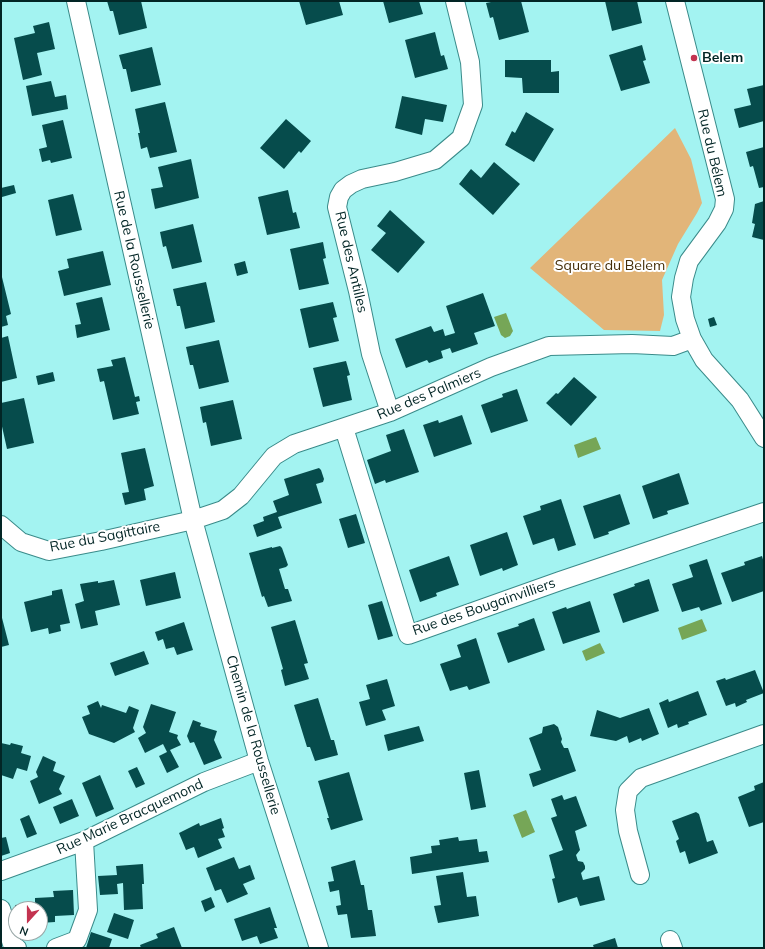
<!DOCTYPE html>
<html>
<head>
<meta charset="utf-8">
<style>
	body { margin:0 }
	#map { position:relative; width:765px; height:949px; overflow:hidden; background:#a3f3f1; font-family:Mulish,sans-serif }
	canvas { display:block }
	.frame { position:absolute; inset:0; border:2px solid #022525; pointer-events:none }
	.north { position:absolute; left:8px; top:901px; width:40px; height:40px; box-sizing:border-box; background:#fff; border:1px solid #9aa8a8; border-radius:50%; rotate:201deg; font-size:11px; font-weight:700; line-height:16px; text-align:center; color:#022525 }
	.north::after { content:''; display:block; margin:auto; width:14px; height:18px; background:#c33350; clip-path:polygon(50% 0,100% 100%,50% 72%,0 100%) }
</style>
</head>
<body>
<div id="map">
<canvas width="765" height="949"></canvas>
<div class="frame"></div>
<div class="north">N</div>
</div>
<script>
const ctx = document.querySelector('canvas').getContext('2d');
ctx.lineJoin = 'round';
function fill(path, color) { ctx.fillStyle = color; ctx.fill(path, 'evenodd'); }
const toPath = rows => new Path2D(rows.map(r => 'M' + r).join(''));
function trace(path, color, width, dash) { ctx.strokeStyle = color; ctx.lineWidth = width; ctx.lineCap = dash ? 'butt' : 'round'; ctx.setLineDash(dash || []); ctx.stroke(path); }
function write(font, color, halo, rows, align = 'center') {
  ctx.font = font + ' Mulish,sans-serif'; ctx.lineWidth = 4; ctx.setLineDash([]); ctx.textBaseline = 'middle'; ctx.strokeStyle = halo; ctx.fillStyle = color; for (const [text, x, y, turn = 0] of rows) {
    ctx.save(); ctx.translate(x, y); ctx.rotate((+turn || 0) * Math.PI / 180); ctx.textAlign = isNaN(turn) ? turn : align; if (halo) ctx.strokeText(text, 0, 0); ctx.fillText(text, 0, 0); ctx.restore();
  }
}
fill(toPath([
	[675,128,691,159,702,203,697,213,678,244,662,280,664,315,660,331,604,330,530,268]
]), '#e2b579');
fill(toPath([
	[506,313,513,331,510,336,505,338,501,335,494,317],
	[596,437,601,449,578,458,574,445],
	[702,619,707,631,682,640,678,628],
	[600,643,605,653,586,661,582,651],
	[526,810,535,832,522,838,513,815]
]), '#76a657');
fill(toPath([
	[107,1,141,1,147,28,119,35,113,11,110,11],
	[299,1,339,1,343,15,306,25],
	[383,1,419,1,423,14,389,23],
	[496,1,521,1,529,32,499,40,493,17,490,18,486,3],
	[605,1,637,1,642,23,612,31],
	[49,22,55,49,37,53,42,75,23,80,14,38,35,33,33,26],
	[435,32,441,56,444,55,448,69,415,78,405,40],
	[642,45,646,60,643,61,650,83,621,91,609,55],
	[152,47,161,85,131,92,126,69,123,69,119,55],
	[505,60,551,60,551,72,559,71,559,93,523,93,522,78,505,77],
	[51,81,55,97,66,95,68,109,32,116,26,86],
	[764,85,764,121,739,128,734,109,751,105,747,89],
	[402,96,447,105,443,122,425,119,422,135,395,128],
	[165,102,177,152,150,158,147,147,141,149,138,133,140,133,135,109],
	[526,112,554,129,534,162,505,145,512,131,515,133],
	[286,119,311,141,301,153,299,151,284,169,260,148],
	[63,120,72,158,51,163,50,160,42,162,39,149,47,147,42,125],
	[764,147,764,187,759,188,753,166,750,167,746,152],
	[191,159,199,198,155,209,151,189,163,187,158,167],
	[494,162,520,184,493,215,459,184,471,169,481,178],
	[14,185,16,193,2,197,1,188],
	[288,190,293,213,296,212,300,228,267,235,258,197],
	[73,194,82,230,56,236,48,200],
	[764,201,764,240,752,237,755,224,752,223,755,204],
	[390,210,425,242,398,273,371,250,386,233,377,226],
	[193,224,202,262,172,269,166,246,163,247,160,232],
	[323,242,326,258,323,259,329,284,299,290,290,249],
	[103,251,111,285,64,296,58,271,69,268,67,259],
	[245,261,248,273,237,276,234,264],
	[1,273,11,314,6,316,8,325,1,327],
	[206,282,215,322,185,329,180,306,177,306,173,289],
	[483,293,495,326,474,333,478,344,452,353,450,348,441,351,443,358,429,363,427,360,406,368,395,339,431,326,434,332,443,329,445,336,455,333,446,306],
	[102,297,110,330,77,338,75,325,81,324,76,303],
	[333,302,337,317,333,318,339,341,309,348,300,309],
	[714,317,717,325,710,327,708,319],
	[8,336,17,378,1,382,1,338],
	[219,340,229,382,199,389,193,365,190,365,186,347],
	[125,357,135,397,139,396,140,401,136,402,139,414,113,420,104,381,100,382,97,369,113,366,111,360],
	[346,361,350,375,347,376,352,400,323,407,313,368],
	[53,372,55,381,38,385,36,376],
	[574,377,597,397,571,426,546,403,556,393,558,394],
	[517,389,528,421,491,433,481,405,503,397,502,394],
	[24,398,34,443,7,449,1,422,1,403],
	[233,400,242,439,211,446,206,422,203,423,200,407],
	[462,415,472,444,434,457,423,425,438,420,439,423],
	[404,429,419,472,386,483,385,480,375,484,367,460,391,451,386,435],
	[145,448,154,486,144,489,146,500,125,505,122,493,129,492,121,453],
	[319,468,321,470,324,479,323,482,316,484,322,503,278,517,282,528,257,537,253,525,264,521,263,517,277,512,273,501,289,495,284,479],
	[679,473,689,504,667,511,668,514,653,519,642,486],
	[620,494,630,524,608,532,609,534,594,539,583,506],
	[561,499,576,545,558,551,554,538,533,545,523,516,541,510,540,506],
	[356,514,365,543,348,548,339,519],
	[507,532,518,565,503,571,502,568,480,576,470,545],
	[280,546,282,548,288,565,286,567,279,569,285,589,288,589,292,601,268,607,264,596,262,597,249,553,272,547,272,548],
	[449,556,459,585,436,593,437,596,420,602,409,570],
	[762,556,764,563,764,591,732,602,721,573,745,565,744,562],
	[707,559,722,604,701,611,699,607,682,612,672,584,693,577,689,565],
	[175,572,181,598,146,606,140,580],
	[649,579,659,611,623,623,613,594,635,586,634,584],
	[114,580,120,605,95,611,98,625,81,629,75,604,84,601,80,584,98,581,98,583],
	[62,589,70,623,60,625,61,631,49,634,48,628,31,632,24,602,52,595,52,591],
	[382,601,393,636,378,640,368,605],
	[590,601,600,632,563,644,552,612,566,607,567,609],
	[1,614,9,645,1,647],
	[534,618,545,650,508,663,497,633,519,626,518,624],
	[295,620,308,663,304,664,309,679,285,686,281,670,283,669,271,627],
	[184,622,193,650,177,655,174,647,166,649,163,639,158,641,155,632],
	[476,638,490,683,469,690,467,686,450,691,440,664,461,657,457,645],
	[144,651,149,664,115,676,110,663],
	[755,670,764,693,746,700,747,702,736,707,735,703,726,706,716,681,725,678,726,680],
	[387,679,395,706,382,710,386,720,366,726,359,702,370,699,366,685],
	[698,691,707,715,688,722,689,724,678,728,677,724,668,728,659,703,668,699,669,702],
	[318,698,331,740,334,740,338,755,315,761,310,747,307,747,294,705],
	[98,701,101,708,102,705,126,713,129,706,139,710,133,728,135,732,114,743,89,734,82,717,90,714,87,706],
	[151,704,176,712,169,732,178,735,177,738,181,745,170,750,179,767,167,773,159,756,167,752,163,744,145,753,138,738,146,733,143,727],
	[649,708,659,734,642,741,641,738,629,743,627,736,616,741,590,736,597,710,620,718],
	[193,720,201,723,200,726,217,731,214,740,222,758,204,765,194,742,190,743,187,736],
	[554,724,558,727,562,739,561,742,564,748,568,748,576,771,533,787,529,774,541,770,529,738,542,733,543,727],
	[419,726,424,741,388,751,384,735],
	[1,743,10,745,11,743,23,746,21,753,31,756,27,771,17,768,13,779,1,775],
	[43,756,56,762,53,771,65,776,59,789,62,794,39,804,30,781,38,777,36,772],
	[137,767,145,784,136,788,128,771],
	[479,770,486,807,471,810,464,773],
	[349,772,363,820,331,830,327,818,329,818,318,781],
	[100,775,114,809,96,817,82,783],
	[764,782,764,822,749,827,738,797,755,790,754,786],
	[562,795,564,800,576,796,587,826,575,831,580,850,576,855,578,861,583,862,585,866,585,869,581,873,583,880,599,876,605,900,580,906,577,897,558,903,552,879,555,878,549,855,563,850,551,818,557,816,551,799],
	[72,799,79,816,60,824,53,807],
	[696,812,699,814,707,842,713,840,718,853,689,864,685,851,680,853,676,841,679,839,672,821],
	[29,815,37,834,27,838,20,819],
	[221,818,224,828,222,829,225,837,218,839,222,848,198,858,194,847,186,850,179,833,199,823,200,826],
	[6,837,10,853,1,856,1,838],
	[458,837,459,841,477,839,479,852,487,851,489,862,412,874,410,857,432,853,431,846,440,845,439,840],
	[234,857,239,869,250,865,255,879,243,884,248,894,227,903,221,889,215,891,206,868],
	[355,860,361,885,364,885,368,910,372,910,376,936,351,938,347,914,338,915,336,906,341,905,339,890,330,892,328,882,334,881,331,867],
	[143,864,144,884,142,884,143,909,124,910,123,883,117,884,118,894,100,895,98,876,117,875,116,866],
	[463,872,467,897,476,896,479,916,438,923,434,906,441,905,436,876],
	[73,890,74,915,55,916,55,922,40,923,40,909,16,909,15,905,35,904,35,898,54,897,53,891],
	[211,897,215,907,205,912,201,901],
	[270,907,277,928,274,928,278,938,260,944,257,936,242,941,234,919],
	[114,913,134,920,128,939,107,932],
	[174,927,182,948,141,948,140,945,158,938,156,934],
	[91,932,112,939,109,948,86,948],
	[615,938,618,948,594,948,593,945]
]), '#064c4c');
const minor = toPath([
	[76,1,193,520,259,761,319,948],
	[675,1,725,199,724,209,717,223,689,261,684,278,681,297,685,319,692,339,704,360,740,400,764,438],
	[390,412,371,354,358,291,337,207,339,197,343,190,351,184,362,179,395,172,435,160,461,138,473,105,470,62,455,1],
	[344,428,408,635,560,581,764,512],
	[1,525,21,542,49,551,101,541,193,520,223,510,241,496,274,456,294,444,390,412,491,367,549,346,632,344,673,346,692,339],
	[1,871,84,841,204,782,259,761],
	[640,875,628,831,625,810,628,791,641,778,764,734],
	[1,909,13,947,17,948],
	[670,940,673,948],
	[56,948,77,940,88,910,84,841]
]);
trace(minor, '#3a8b8a', 20);
trace(minor, '#fff', 18);
for (const [x, y, r, color] of [
	[694,58,4,"#c33350"]
]) { const dot = new Path2D(); dot.arc(x, y, r, 0, 2 * Math.PI); ctx.fillStyle = color; ctx.fill(dot); trace(dot, '#fff', 1.5); }
write('bold 14px', '#022525', '#fff', [
	["Belem",702,58]
], 'left');
write('14px', '#022525', '#fff', [
	["Rue du Bélem",712,153,77],
	["Rue de la Roussellerie",134,260,77],
	["Rue des Antilles",351,262,77],
	["Rue des Palmiers",429,394,-23],
	["Rue du Sagittaire",105,537,-11],
	["Rue des Bougainvilliers",484,607,-19],
	["Chemin de la Roussellerie",253,735,74],
	["Rue Marie Bracquemond",130,817,-25]
]);
write('14px', '#442d08', '#fff', [
	["Square du Belem",610,266]
]);
</script>
</body>
</html>
